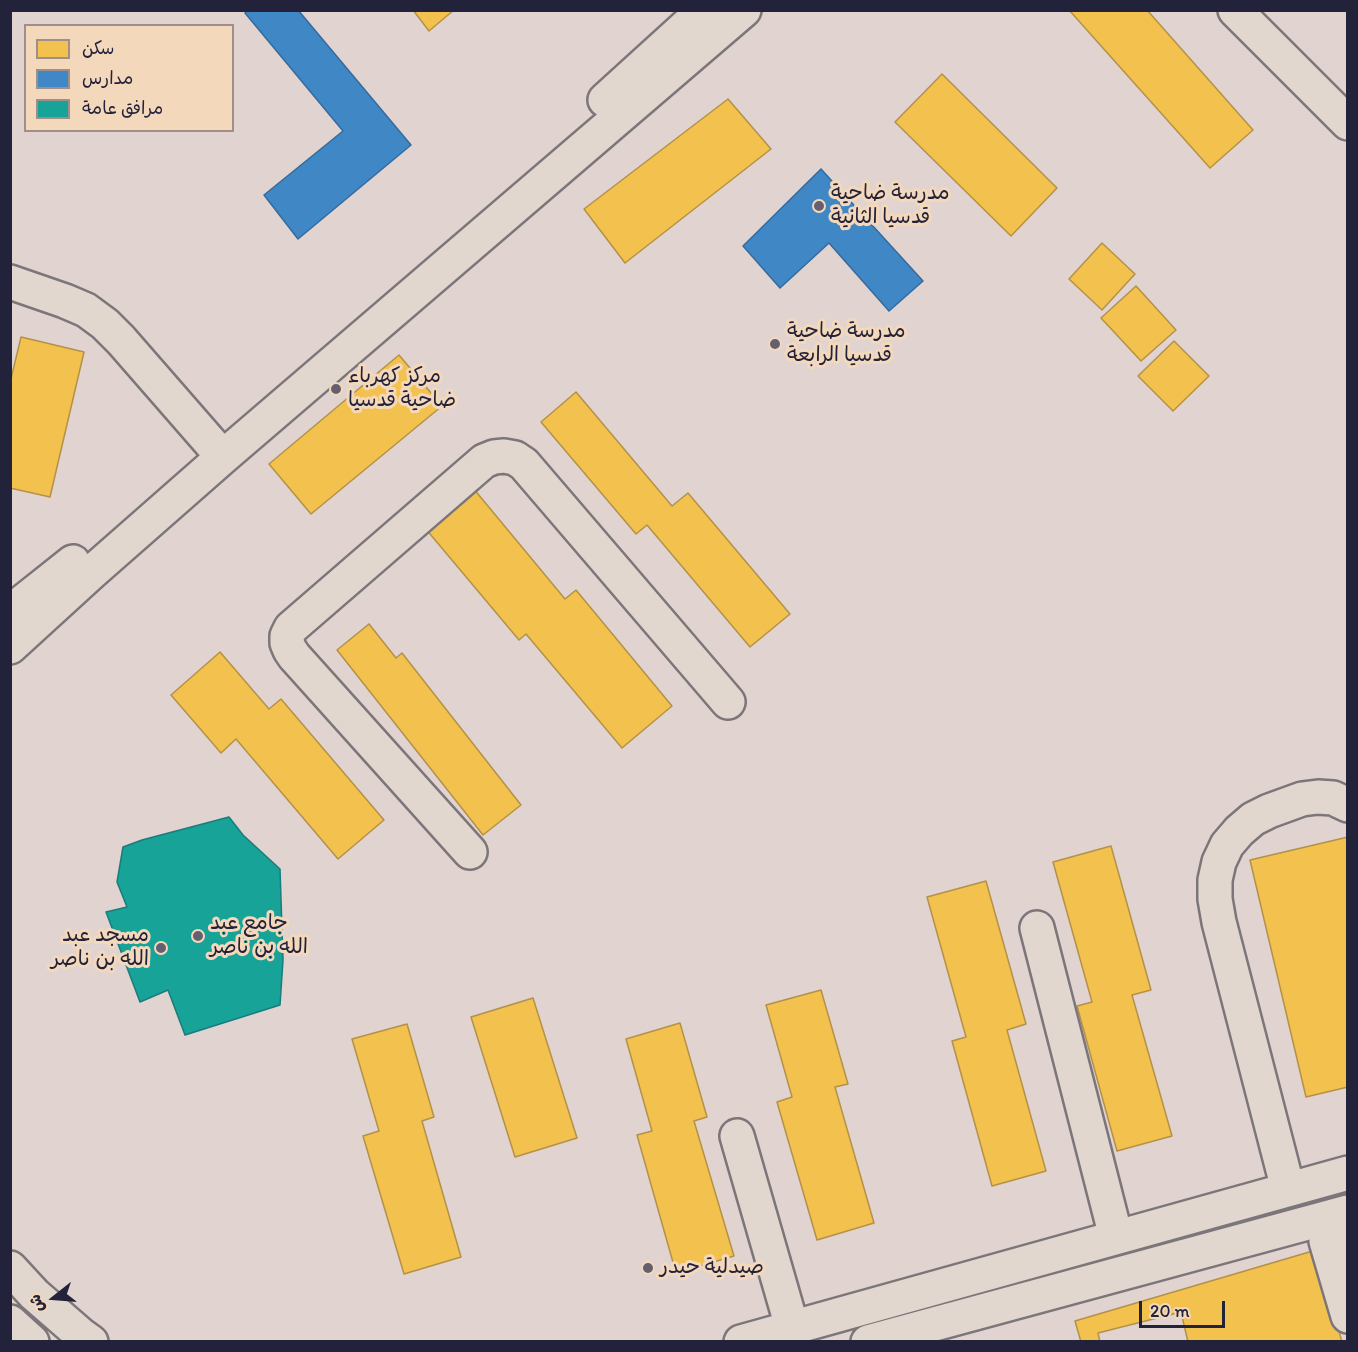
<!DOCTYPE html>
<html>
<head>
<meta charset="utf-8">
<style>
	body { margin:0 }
	#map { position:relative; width:1358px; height:1352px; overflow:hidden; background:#e0d3d0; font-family:Itim,"Playpen Sans Arabic",sans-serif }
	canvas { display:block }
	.frame { position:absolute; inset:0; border:12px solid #22223b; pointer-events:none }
	.legend { position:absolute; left:24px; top:24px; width:210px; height:108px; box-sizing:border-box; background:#f4d8bb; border:2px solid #a08f88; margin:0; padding:8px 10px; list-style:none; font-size:18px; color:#22223b }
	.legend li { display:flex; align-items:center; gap:12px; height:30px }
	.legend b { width:30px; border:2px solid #a08f88 }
	.north { position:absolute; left:24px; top:1268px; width:60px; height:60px; -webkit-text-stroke:4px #f4d8bb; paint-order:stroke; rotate:253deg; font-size:16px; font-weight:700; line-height:24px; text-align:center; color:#22223b }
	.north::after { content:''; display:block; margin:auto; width:21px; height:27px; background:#22223b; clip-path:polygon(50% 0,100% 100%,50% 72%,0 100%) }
	.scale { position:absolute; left:1139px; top:1301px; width:86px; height:27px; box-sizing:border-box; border:3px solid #22223b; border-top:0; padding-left:8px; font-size:18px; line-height:21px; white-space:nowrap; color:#22223b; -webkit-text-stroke:4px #f4d8bb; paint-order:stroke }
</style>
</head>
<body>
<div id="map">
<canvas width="1358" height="1352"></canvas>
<div class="frame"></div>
<ul class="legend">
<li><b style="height:16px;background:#f2c14e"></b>سكن</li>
<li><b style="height:16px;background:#3f88c5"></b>مدارس</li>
<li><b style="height:16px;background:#17a398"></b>مرافق عامة</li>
</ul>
<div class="north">ش</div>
<div class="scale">20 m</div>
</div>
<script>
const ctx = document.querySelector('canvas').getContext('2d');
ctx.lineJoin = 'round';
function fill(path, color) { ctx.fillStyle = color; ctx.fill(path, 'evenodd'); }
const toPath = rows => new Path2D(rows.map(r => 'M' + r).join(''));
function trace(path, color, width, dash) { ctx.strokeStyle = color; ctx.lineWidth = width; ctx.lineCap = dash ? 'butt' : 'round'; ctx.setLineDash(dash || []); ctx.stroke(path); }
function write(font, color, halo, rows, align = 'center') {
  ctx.font = font + ' Itim,"Playpen Sans Arabic",sans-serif'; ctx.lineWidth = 6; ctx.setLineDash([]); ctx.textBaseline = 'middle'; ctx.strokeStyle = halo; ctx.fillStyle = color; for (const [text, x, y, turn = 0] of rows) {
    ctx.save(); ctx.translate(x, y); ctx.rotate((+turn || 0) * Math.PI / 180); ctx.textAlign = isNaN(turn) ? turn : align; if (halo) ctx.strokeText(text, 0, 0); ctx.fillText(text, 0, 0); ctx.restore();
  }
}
const homes = toPath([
	[413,10,454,10,429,31,413,10],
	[1069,10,1147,10,1253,130,1210,168,1069,10],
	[942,74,1057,188,1011,236,895,122,942,74],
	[728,99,771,149,625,263,584,209,728,99],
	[1102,243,1135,274,1102,310,1069,279,1102,243],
	[1136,286,1176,330,1141,361,1101,318,1136,286],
	[21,337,84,352,50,497,10,488,10,383,21,337],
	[1174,341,1209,376,1173,411,1138,376,1174,341],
	[399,355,442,406,311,514,269,464,399,355],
	[576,392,672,506,688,493,790,614,750,647,647,525,636,534,541,422,576,392],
	[473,488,565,599,576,590,672,706,622,748,526,634,519,640,425,528,473,488],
	[369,624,396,658,402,653,521,805,483,835,337,650,369,624],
	[220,652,269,709,281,699,384,820,338,859,236,739,221,753,171,695,220,652],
	[1348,837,1348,1087,1306,1097,1250,860,1348,837],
	[1111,846,1151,990,1132,995,1172,1136,1117,1151,1077,1006,1092,1002,1053,862,1111,846],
	[986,881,1026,1024,1007,1030,1046,1171,992,1186,952,1041,966,1037,927,897,986,881],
	[821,990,848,1084,835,1087,874,1223,817,1240,777,1102,792,1097,766,1005,821,990],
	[533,998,577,1138,515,1157,471,1017,533,998],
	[680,1023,707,1117,694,1121,734,1256,676,1273,637,1135,652,1131,626,1039,680,1023],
	[407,1024,434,1117,422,1121,461,1257,404,1274,363,1136,379,1131,352,1039,407,1024],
	[1316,1250,1342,1342,1081,1342,1075,1321,1316,1250],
	[1181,1312,1188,1342,1100,1342,1098,1333,1181,1312]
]);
fill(homes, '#f2c14e');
trace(homes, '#b49148', 1.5);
const schools = toPath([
	[248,10,298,10,411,145,298,239,264,195,343,131,245,13,248,10],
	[821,169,923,281,889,311,829,243,780,288,743,246,821,169]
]);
fill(schools, '#3f88c5');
trace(schools, '#36699c', 1.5);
const public = toPath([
	[229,817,243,835,280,869,283,960,280,1005,185,1035,168,990,140,1002,106,912,127,907,117,882,123,847,142,840,229,817]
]);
fill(public, '#17a398');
trace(public, '#1a7c7c', 1.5);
const minor = toPath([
	[1235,10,1348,123],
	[605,100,704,10],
	[10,282,65,301,86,310,105,324,121,340,223,457],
	[10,612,73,562],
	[10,647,91,573,223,457,744,10],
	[470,852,294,656,290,650,287,643,287,636,291,628,484,461,494,457,504,456,515,458,524,464,728,702],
	[1037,928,1116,1237],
	[737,1136,792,1327],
	[1288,1189,1219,922,1215,899,1215,880,1219,862,1227,845,1239,831,1253,819,1269,811,1302,799,1318,797,1333,798,1348,805],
	[1348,1236,1326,1241,1348,1316]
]);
const major = toPath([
	[10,1268,34,1294,80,1334,91,1342],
	[10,1322,32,1342],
	[741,1342,1348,1173],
	[868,1342,1348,1212]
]);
trace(minor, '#7c767a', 38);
trace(major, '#7c767a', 38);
trace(minor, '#e1d7ce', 33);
trace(major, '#e1d7ce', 33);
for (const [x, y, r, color] of [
	[819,206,6,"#64606f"],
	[775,344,6,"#64606f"],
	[336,389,6,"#64606f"],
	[198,936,6,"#64606f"],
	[161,948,6,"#64606f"],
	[648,1268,6,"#64606f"]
]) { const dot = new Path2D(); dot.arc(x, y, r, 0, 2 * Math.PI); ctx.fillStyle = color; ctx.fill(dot); trace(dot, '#f4d8bb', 2); }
write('21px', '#22223b', '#f4d8bb', [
	["مدرسة ضاحية",831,194],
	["قدسيا الثانية",831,218],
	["مدرسة ضاحية",787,332],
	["قدسيا الرابعة",787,356],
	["مركز كهرباء",348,377],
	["ضاحية قدسيا",348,401],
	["جامع عبد",210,924],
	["الله بن ناصر",210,948],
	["مسجد عبد",149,936,"right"],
	["الله بن ناصر",149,960,"right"],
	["صيدلية حيدر",660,1268]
], 'left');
</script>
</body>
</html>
